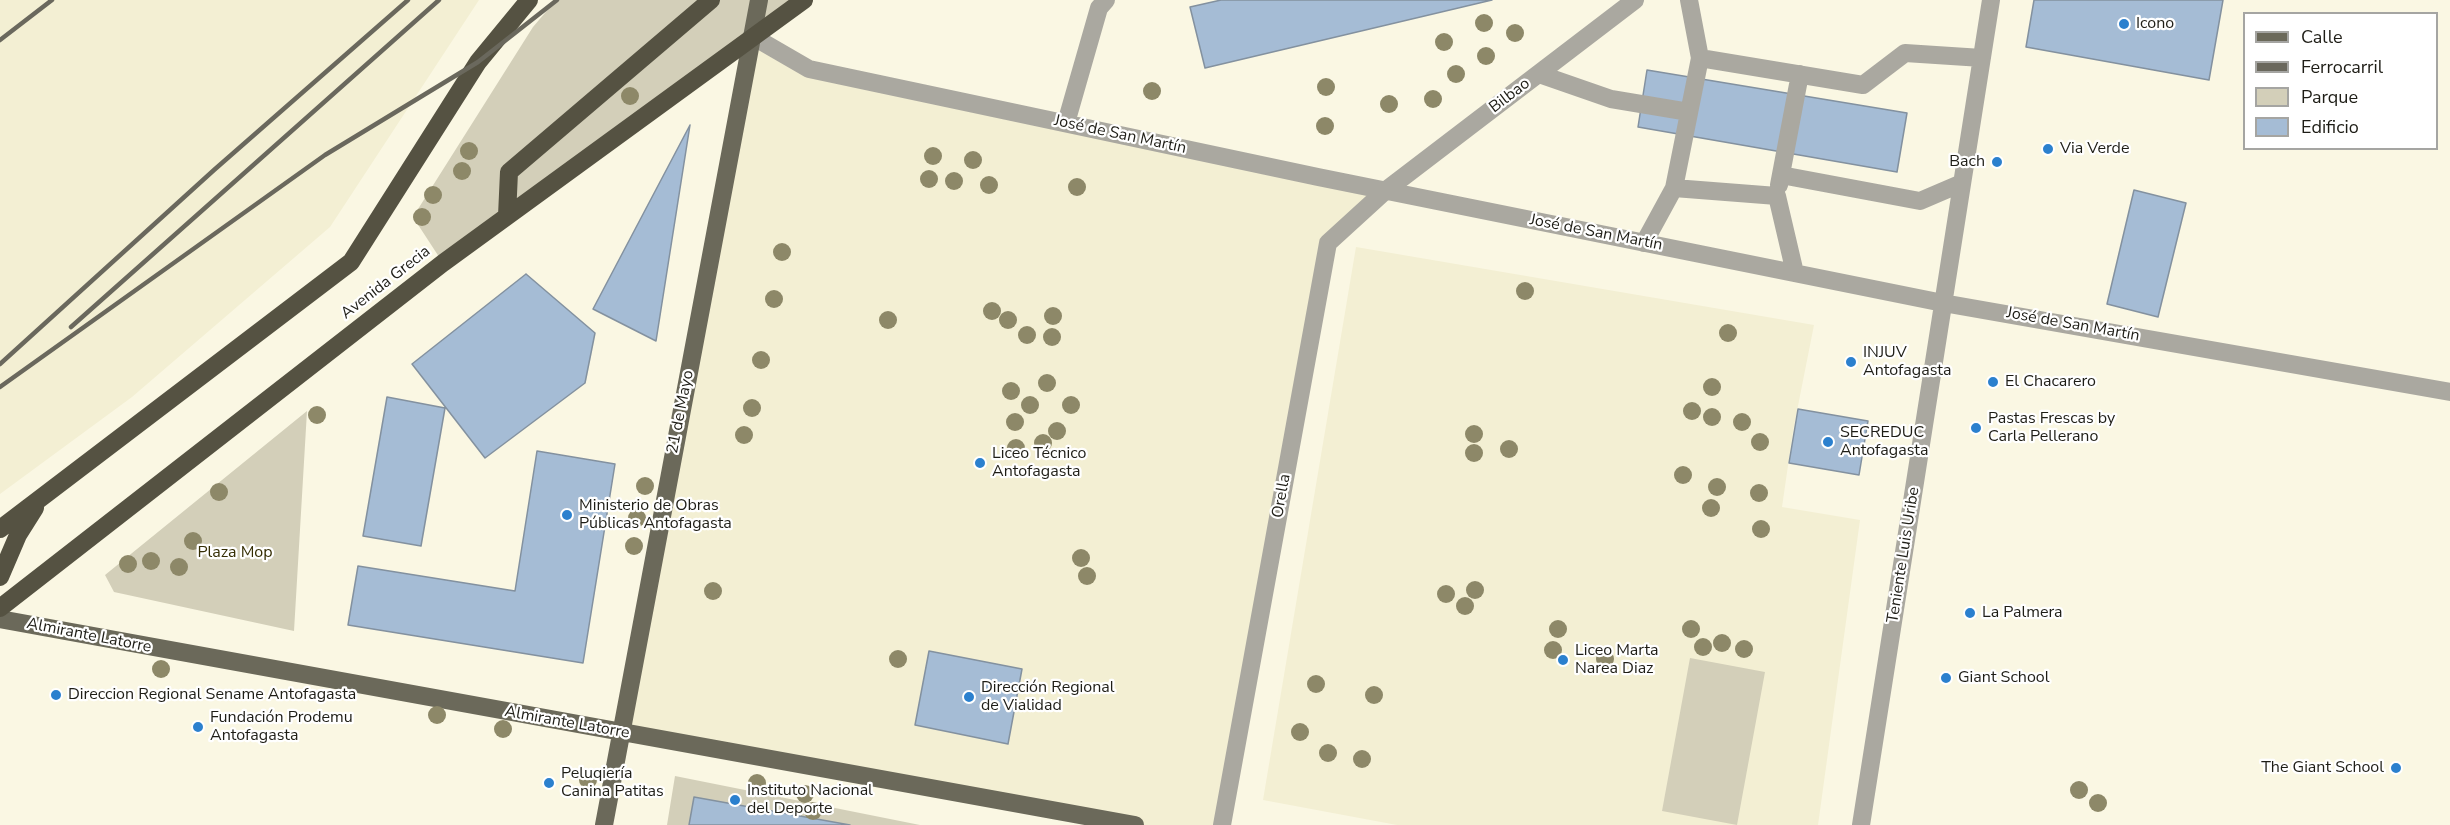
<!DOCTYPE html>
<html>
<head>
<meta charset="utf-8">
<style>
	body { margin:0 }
	#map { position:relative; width:2450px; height:825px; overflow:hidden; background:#faf7e3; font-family:"Nunito Sans",sans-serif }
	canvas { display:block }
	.legend { position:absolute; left:2243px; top:12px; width:195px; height:138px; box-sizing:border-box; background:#fff; border:2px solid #a5a5a2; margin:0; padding:8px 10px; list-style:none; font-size:18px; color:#1e1d16 }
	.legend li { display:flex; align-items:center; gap:12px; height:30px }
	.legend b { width:30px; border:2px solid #a5a5a2 }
</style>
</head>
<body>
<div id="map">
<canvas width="2450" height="825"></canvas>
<ul class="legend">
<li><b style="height:8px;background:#6b695a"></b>Calle</li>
<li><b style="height:8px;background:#6a685d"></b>Ferrocarril</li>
<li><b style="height:16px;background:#d3cfb9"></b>Parque</li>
<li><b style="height:16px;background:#a5bcd5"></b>Edificio</li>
</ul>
</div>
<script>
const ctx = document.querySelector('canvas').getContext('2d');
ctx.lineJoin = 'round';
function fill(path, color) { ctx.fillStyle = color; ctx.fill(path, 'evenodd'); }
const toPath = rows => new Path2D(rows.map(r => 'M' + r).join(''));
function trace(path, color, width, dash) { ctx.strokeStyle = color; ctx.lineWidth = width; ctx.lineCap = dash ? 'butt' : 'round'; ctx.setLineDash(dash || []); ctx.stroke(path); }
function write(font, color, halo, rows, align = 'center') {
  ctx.font = font + ' "Nunito Sans",sans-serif'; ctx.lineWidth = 4.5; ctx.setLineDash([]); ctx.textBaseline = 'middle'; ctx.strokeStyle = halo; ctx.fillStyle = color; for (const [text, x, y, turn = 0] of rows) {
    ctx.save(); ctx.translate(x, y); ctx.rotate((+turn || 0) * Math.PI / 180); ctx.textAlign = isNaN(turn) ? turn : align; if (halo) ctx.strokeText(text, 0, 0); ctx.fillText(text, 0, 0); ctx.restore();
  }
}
fill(toPath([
	[0,0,479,0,330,227,132,397,0,494],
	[752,36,809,69,1385,191,1328,243,1222,825,1135,825,621,733],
	[1356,247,1814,325,1793,431,1782,507,1860,520,1818,825,1397,825,1263,800]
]), '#f3efd3');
fill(toPath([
	[556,0,798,0,443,263,413,217,533,27],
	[307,411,294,631,114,592,105,575],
	[1690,658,1765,672,1737,825,1662,811],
	[675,776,920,825,667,825]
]), '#d3cfb9');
const building = toPath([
	[1221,0,1492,0,1205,68,1190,7,1221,0],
	[2034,0,2223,0,2209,80,2026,47,2034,0],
	[1647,70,1907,113,1897,172,1638,127,1647,70],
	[690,125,656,341,593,309,690,125],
	[2134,190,2186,203,2158,317,2107,304,2134,190],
	[526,274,595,333,585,383,485,458,412,364,526,274],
	[387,397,445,408,421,546,363,536,387,397],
	[1798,409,1868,421,1859,475,1789,463,1798,409],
	[537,451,615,464,583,663,348,625,358,566,515,591,537,451],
	[929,651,1022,669,1008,744,915,725,929,651],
	[694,797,850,825,689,825,694,797]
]);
fill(building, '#a5bcd5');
trace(building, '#83919f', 1.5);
trace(toPath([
	[1689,0,1700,58,1863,85,1905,53,1982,58],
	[752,36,809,69,1318,177,1943,303,2450,392],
	[1539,74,1611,99,1689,112],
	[1066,123,1099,8,1106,0],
	[1781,175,1920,201,1962,183],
	[1779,185,1800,74],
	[1674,188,1700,58],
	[1644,243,1674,188,1777,196,1795,273],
	[1222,825,1328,243,1385,191,1635,0],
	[1861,825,1991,0]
]), '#aaa8a0', 18);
trace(toPath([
	[0,619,1135,825],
	[604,825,759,0]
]), '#6b695a', 18);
trace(toPath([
	[507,216,509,172,711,0],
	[0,529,351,262,478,62,529,0],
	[0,577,18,535,35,508],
	[0,608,443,263,804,0]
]), '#555242', 18);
trace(toPath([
	[0,40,52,0],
	[71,327,439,0],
	[0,364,214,170,408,0],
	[0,387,325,155,478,62,557,0]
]), '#6a685d', 4.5);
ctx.fillStyle = '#8d8868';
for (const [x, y] of [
	[1484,23],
	[1515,33],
	[1444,42],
	[1486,56],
	[1456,74],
	[1326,87],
	[1152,91],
	[630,96],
	[1433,99],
	[1389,104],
	[1325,126],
	[469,151],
	[933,156],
	[973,160],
	[462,171],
	[929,179],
	[954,181],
	[989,185],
	[1077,187],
	[433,195],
	[422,217],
	[782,252],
	[1525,291],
	[774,299],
	[992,311],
	[1053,316],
	[888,320],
	[1008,320],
	[1728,333],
	[1027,335],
	[1052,337],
	[761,360],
	[1047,383],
	[1712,387],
	[1011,391],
	[1030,405],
	[1071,405],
	[752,408],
	[1692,411],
	[317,415],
	[1712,417],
	[1015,422],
	[1742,422],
	[1057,431],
	[1474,434],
	[744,435],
	[1760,442],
	[1043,443],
	[1016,448],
	[1509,449],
	[1474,453],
	[1683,475],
	[645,486],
	[1717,487],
	[219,492],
	[1759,493],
	[1711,508],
	[637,518],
	[1761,529],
	[193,541],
	[634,546],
	[1081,558],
	[151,561],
	[128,564],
	[179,567],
	[1087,576],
	[1475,590],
	[713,591],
	[1446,594],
	[1465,606],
	[1558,629],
	[1691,629],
	[1722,643],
	[1703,647],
	[1744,649],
	[1553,650],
	[898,659],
	[1605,659],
	[161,669],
	[1316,684],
	[1374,695],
	[437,715],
	[503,729],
	[1300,732],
	[1328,753],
	[1362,759],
	[588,780],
	[757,783],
	[2079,790],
	[805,794],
	[2098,803],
	[813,811]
]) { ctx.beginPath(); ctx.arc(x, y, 9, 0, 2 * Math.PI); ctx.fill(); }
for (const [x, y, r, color] of [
	[2124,24,6,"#2b80ce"],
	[2048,149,6,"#2b80ce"],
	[1997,162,6,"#2b80ce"],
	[1851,362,6,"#2b80ce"],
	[1993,382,6,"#2b80ce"],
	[1976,428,6,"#2b80ce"],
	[1828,442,6,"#2b80ce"],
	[980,463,6,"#2b80ce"],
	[567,515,6,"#2b80ce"],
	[1970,613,6,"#2b80ce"],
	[1563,660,6,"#2b80ce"],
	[1946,678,6,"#2b80ce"],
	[56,695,6,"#2b80ce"],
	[969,697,6,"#2b80ce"],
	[198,727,6,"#2b80ce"],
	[2396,768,6,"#2b80ce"],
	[549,783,6,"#2b80ce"],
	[735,800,6,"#2b80ce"]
]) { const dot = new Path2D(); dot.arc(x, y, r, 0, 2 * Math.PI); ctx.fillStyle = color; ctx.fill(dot); trace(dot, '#fff', 2); }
write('16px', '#1e1d16', '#fff', [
	["Icono",2136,24],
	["Via Verde",2060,149],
	["Bach",1985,162,"right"],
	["INJUV",1863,353],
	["Antofagasta",1863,371],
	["El Chacarero",2005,382],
	["Pastas Frescas by",1988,419],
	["Carla Pellerano",1988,437],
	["SECREDUC",1840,433],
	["Antofagasta",1840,451],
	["Liceo Técnico",992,454],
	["Antofagasta",992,472],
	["Ministerio de Obras",579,506],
	["Públicas Antofagasta",579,524],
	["La Palmera",1982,613],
	["Liceo Marta",1575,651],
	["Narea Diaz",1575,669],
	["Giant School",1958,678],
	["Dirección Regional",981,688],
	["de Vialidad",981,706],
	["Direccion Regional Sename Antofagasta",68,695],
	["Fundación Prodemu",210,718],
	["Antofagasta",210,736],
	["The Giant School",2384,768,"right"],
	["Peluqiería",561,774],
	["Canina Patitas",561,792],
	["Instituto Nacional",747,791],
	["del Deporte",747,809]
], 'left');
write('16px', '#1e1d16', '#fff', [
	["Bilbao",1510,96,-37],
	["José de San Martín",1120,135,12],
	["José de San Martín",1596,233,11],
	["Avenida Grecia",386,283,-38],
	["José de San Martín",2073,325,10],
	["21 de Mayo",681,412,-79],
	["Orella",1282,496,-80],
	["Teniente Luis Uribe",1904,555,-81],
	["Almirante Latorre",89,636,11],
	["Almirante Latorre",567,723,10]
]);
write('16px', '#342d03', '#fff', [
	["Plaza Mop",235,553]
]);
</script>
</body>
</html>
